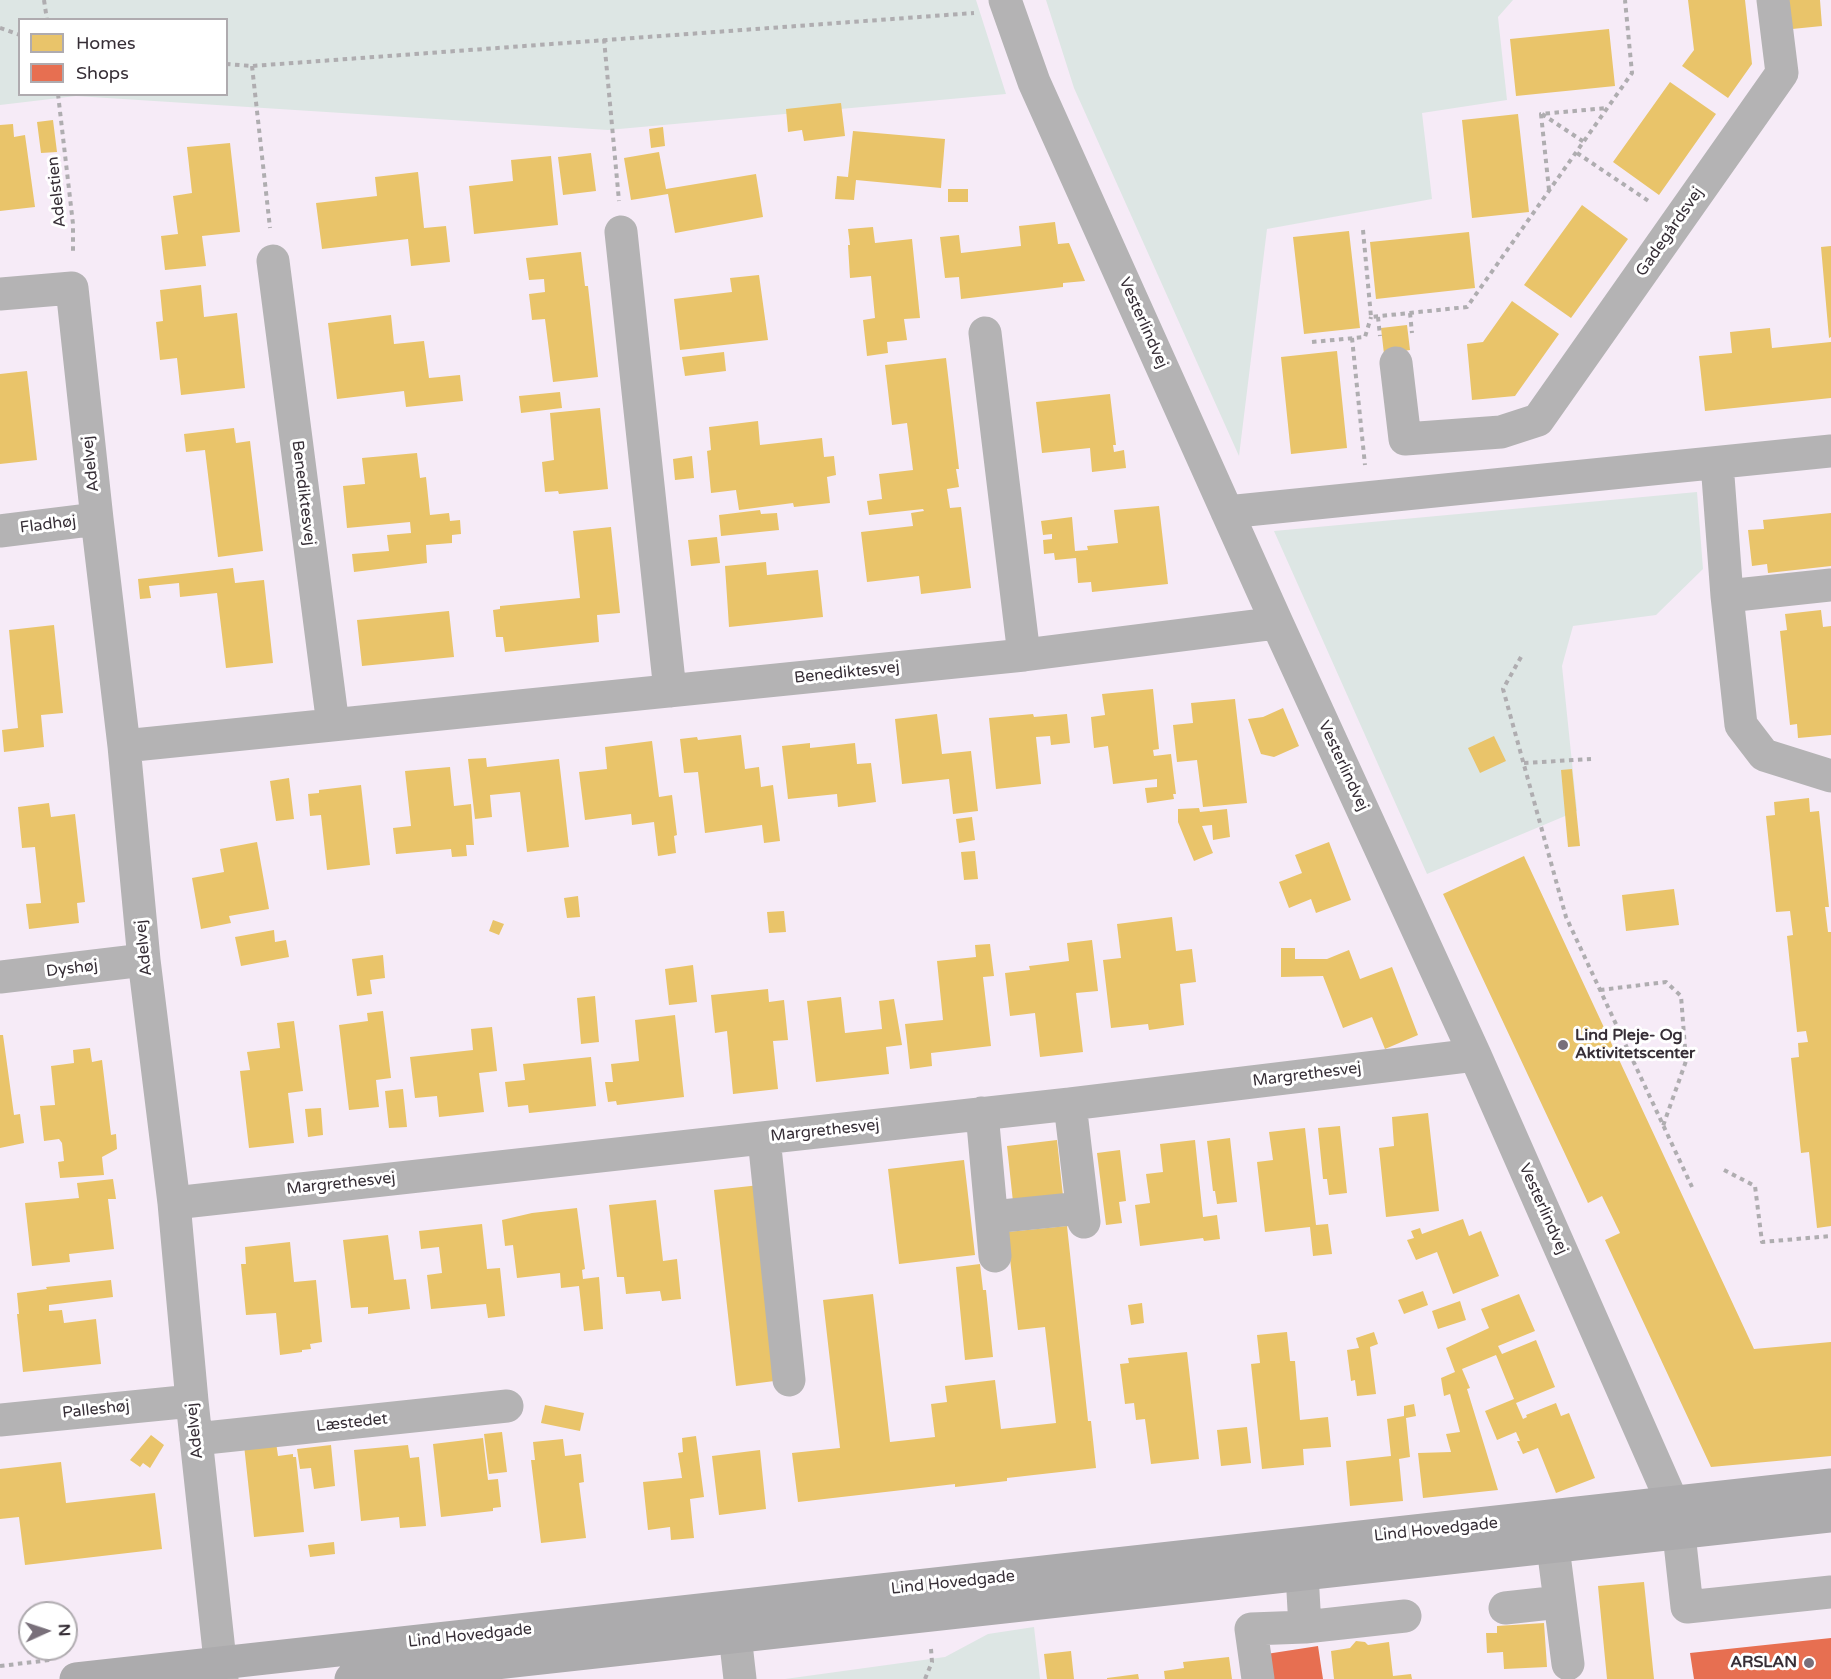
<!DOCTYPE html>
<html>
<head>
<meta charset="utf-8">
<style>
	body { margin:0 }
	#map { position:relative; width:1831px; height:1679px; overflow:hidden; background:#f6ebf7; font-family:"Varela Round",sans-serif }
	canvas { display:block }
	.legend { position:absolute; left:18px; top:18px; width:210px; height:78px; box-sizing:border-box; background:#fff; border:2px solid #afabaf; margin:0; padding:8px 10px; list-style:none; font-size:18px; color:#362e36 }
	.legend li { display:flex; align-items:center; gap:12px; height:30px }
	.legend b { width:30px; border:2px solid #afabaf }
	.north { position:absolute; left:18px; top:1601px; width:60px; height:60px; box-sizing:border-box; background:#fff; border:2px solid #afabaf; border-radius:50%; rotate:87deg; font-size:16px; font-weight:700; line-height:24px; text-align:center; color:#362e36 }
	.north::after { content:''; display:block; margin:auto; width:21px; height:27px; background:#79707a; clip-path:polygon(50% 0,100% 100%,50% 72%,0 100%) }
</style>
</head>
<body>
<div id="map">
<canvas width="1831" height="1679"></canvas>
<ul class="legend">
<li><b style="height:16px;background:#e9c46a"></b>Homes</li>
<li><b style="height:16px;background:#e76f51"></b>Shops</li>
</ul>
<div class="north">N</div>
</div>
<script>
const ctx = document.querySelector('canvas').getContext('2d');
ctx.lineJoin = 'round';
function fill(path, color) { ctx.fillStyle = color; ctx.fill(path, 'evenodd'); }
const toPath = rows => new Path2D(rows.map(r => 'M' + r).join(''));
function trace(path, color, width, dash) { ctx.strokeStyle = color; ctx.lineWidth = width; ctx.lineCap = dash ? 'butt' : 'round'; ctx.setLineDash(dash || []); ctx.stroke(path); }
function write(font, color, halo, rows, align = 'center') {
  ctx.font = font + ' "Varela Round",sans-serif'; ctx.lineWidth = 6; ctx.setLineDash([]); ctx.textBaseline = 'middle'; ctx.strokeStyle = halo; ctx.fillStyle = color; for (const [text, x, y, turn = 0] of rows) {
    ctx.save(); ctx.translate(x, y); ctx.rotate((+turn || 0) * Math.PI / 180); ctx.textAlign = isNaN(turn) ? turn : align; if (halo) ctx.strokeText(text, 0, 0); ctx.fillText(text, 0, 0); ctx.restore();
  }
}
fill(toPath([
	[0,0,976,0,1006,94,608,130,76,96,0,105],
	[20,20,226,20,226,94,20,94],
	[1046,0,1513,0,1498,17,1507,100,1422,113,1432,199,1267,229,1239,456,1074,88],
	[1697,492,1703,569,1656,615,1573,626,1562,666,1577,811,1427,874,1274,531],
	[1034,1627,1040,1679,785,1679,945,1657,988,1634]
]), '#dde6e4');
fill(toPath([
	[1688,0,1745,0,1752,64,1728,98,1682,66,1694,50],
	[1789,0,1820,0,1822,26,1792,29],
	[1609,29,1615,86,1516,96,1510,39],
	[1670,82,1716,114,1659,195,1613,162],
	[841,103,845,136,804,141,802,130,788,132,786,109],
	[1518,114,1529,212,1472,218,1462,120],
	[53,120,57,152,41,153,37,122],
	[13,124,14,137,25,135,35,207,0,211,0,125],
	[663,127,665,146,651,148,649,129],
	[853,131,945,139,941,188,856,180,854,200,835,199,837,176,848,177],
	[230,143,240,232,202,236,206,266,165,270,161,236,178,234,173,196,192,193,187,147],
	[659,152,666,189,756,174,763,217,675,233,668,194,631,200,624,158],
	[591,153,596,191,563,195,558,157],
	[551,156,558,225,474,234,469,186,513,181,511,160],
	[418,172,424,228,446,226,450,262,411,266,408,239,322,249,316,203,377,196,375,177],
	[948,189,968,189,968,202,948,202],
	[1582,205,1628,239,1571,318,1524,285],
	[1055,222,1058,244,1069,243,1085,281,1063,283,1063,287,961,299,959,277,945,278,940,237,959,235,961,253,1021,246,1019,226],
	[873,227,875,243,912,239,920,318,904,319,907,340,887,342,888,353,867,356,863,320,875,318,871,276,850,278,848,245,850,245,848,229],
	[1349,231,1360,328,1304,334,1293,237],
	[1469,232,1475,288,1376,299,1370,242],
	[1831,246,1831,337,1829,338,1821,247],
	[581,252,585,286,588,286,598,377,553,382,545,319,532,320,529,294,545,292,544,279,529,280,526,258],
	[759,275,768,340,680,350,674,299,732,292,730,278],
	[201,285,204,317,237,313,245,388,181,395,177,358,160,360,156,322,163,321,160,290],
	[1512,301,1559,334,1515,396,1472,400,1467,344,1483,342],
	[391,315,394,344,424,341,429,378,460,375,463,401,406,407,404,391,337,399,328,323],
	[1407,325,1410,350,1384,354,1381,328],
	[1770,328,1772,348,1831,342,1831,398,1705,411,1699,356,1732,353,1730,332],
	[1337,351,1347,448,1291,454,1281,357],
	[724,352,726,371,685,376,682,357],
	[946,358,959,469,956,469,959,487,947,489,950,508,961,507,971,588,921,594,919,576,867,582,861,532,913,526,911,513,924,511,923,509,869,515,867,501,882,499,879,474,913,470,907,423,892,425,885,365],
	[27,371,37,460,0,464,0,374],
	[560,392,562,408,521,413,519,396],
	[1110,394,1116,445,1113,445,1114,452,1124,450,1126,468,1092,472,1090,448,1042,453,1036,402],
	[600,408,608,489,559,494,558,491,545,492,542,462,554,460,550,413],
	[758,421,760,445,822,438,824,457,834,456,836,475,827,477,830,503,794,507,793,503,739,510,736,490,711,493,707,451,711,450,709,427],
	[234,428,236,443,250,441,263,551,218,557,205,450,186,452,184,434],
	[417,453,420,478,426,477,430,515,449,513,450,521,460,520,461,534,452,535,452,543,426,545,427,563,354,572,352,554,389,551,387,535,411,533,410,522,347,528,343,486,365,484,362,458],
	[692,456,694,478,675,480,673,459],
	[1159,506,1168,584,1092,592,1091,582,1078,583,1076,558,1055,560,1054,553,1044,554,1043,540,1052,539,1052,534,1043,535,1041,521,1072,517,1075,551,1088,550,1087,546,1118,543,1114,510],
	[760,510,761,514,777,513,779,530,721,536,719,515],
	[1831,513,1831,566,1768,573,1767,564,1752,566,1748,530,1764,529,1763,520],
	[611,527,620,613,597,615,599,642,505,652,503,637,496,637,493,610,500,609,500,606,580,598,573,531],
	[717,537,720,563,691,566,688,540],
	[766,562,767,575,818,570,823,617,729,627,725,566],
	[233,568,235,583,264,580,273,663,226,668,217,593,180,597,179,583,149,586,151,598,140,599,138,579],
	[1821,610,1823,627,1831,626,1831,735,1798,738,1797,724,1790,725,1780,631,1787,630,1785,614],
	[449,611,454,657,362,666,357,620],
	[54,625,63,713,41,715,44,747,4,752,2,730,18,728,9,630],
	[1153,689,1159,749,1153,750,1154,756,1171,754,1176,794,1173,794,1174,799,1147,803,1145,788,1157,787,1157,779,1113,784,1108,746,1094,748,1091,717,1105,715,1102,694],
	[1235,699,1247,803,1203,807,1197,760,1177,762,1173,725,1193,723,1191,703],
	[1283,708,1299,746,1274,757,1261,754,1248,719,1263,717],
	[937,714,942,754,971,751,978,811,953,814,949,779,902,784,895,719],
	[1033,714,1034,717,1067,714,1070,743,1051,745,1050,736,1036,737,1041,784,996,789,989,718],
	[741,735,745,769,759,767,761,787,773,785,780,841,764,843,762,825,705,833,698,772,684,773,680,739,697,737,698,740],
	[1494,736,1506,761,1480,773,1468,748],
	[652,741,659,797,672,795,677,835,674,836,676,853,658,856,654,822,632,825,631,814,585,820,579,772,607,769,605,747],
	[810,743,810,748,855,743,857,764,871,763,876,802,838,807,837,794,788,799,782,746],
	[486,758,487,767,559,759,569,847,527,852,520,792,490,795,492,817,475,819,468,759],
	[450,767,454,806,471,804,474,845,466,845,467,856,452,857,451,849,396,854,393,828,411,826,405,771],
	[1572,769,1580,846,1568,847,1561,770],
	[289,778,294,819,276,821,270,781],
	[361,785,370,865,327,870,321,815,310,816,308,794,319,793,319,790],
	[1809,798,1810,812,1819,811,1829,907,1825,907,1828,932,1831,932,1831,1226,1817,1228,1809,1152,1801,1153,1791,1058,1799,1057,1798,1043,1808,1042,1806,1031,1797,1032,1787,936,1793,935,1790,911,1776,912,1766,816,1775,815,1774,802],
	[49,803,51,817,75,814,85,902,77,903,79,923,29,929,26,904,41,903,35,847,22,848,18,807],
	[1199,808,1200,812,1227,809,1230,837,1213,840,1212,825,1202,826,1213,853,1194,861,1178,822,1178,809],
	[972,817,975,840,959,843,956,819],
	[257,842,269,909,229,916,231,923,201,929,192,878,224,872,220,849],
	[1329,842,1351,900,1316,913,1311,899,1289,908,1279,882,1302,873,1295,855],
	[975,851,978,879,964,880,961,852],
	[1524,856,1754,1349,1831,1342,1831,1456,1711,1467,1605,1240,1620,1233,1602,1196,1588,1203,1443,894],
	[1674,889,1679,925,1626,931,1622,895],
	[578,896,580,917,567,918,564,898],
	[784,911,786,932,769,933,767,912],
	[1172,917,1176,951,1192,949,1196,982,1180,984,1184,1025,1149,1030,1148,1024,1111,1028,1103,960,1121,958,1117,924],
	[493,920,504,924,499,935,489,931],
	[274,930,275,942,286,940,289,957,241,966,235,937],
	[1092,940,1098,991,1076,993,1083,1052,1040,1057,1035,1013,1010,1016,1005,973,1030,970,1029,966,1069,961,1067,943],
	[990,944,994,976,983,977,991,1046,931,1053,932,1066,910,1069,905,1024,943,1020,937,961,976,957,975,945],
	[1281,948,1295,948,1295,959,1327,959,1349,950,1360,979,1392,967,1418,1035,1385,1049,1372,1017,1343,1028,1323,976,1281,977],
	[383,955,385,978,370,980,372,994,357,996,352,959],
	[693,965,697,1002,669,1005,665,969],
	[768,989,769,1002,784,1000,788,1040,773,1041,778,1089,733,1094,727,1031,715,1033,711,995],
	[595,996,599,1042,581,1044,577,998],
	[841,997,845,1033,882,1029,879,1001,894,999,902,1045,886,1047,889,1074,816,1082,807,1001],
	[383,1011,391,1078,376,1080,379,1107,349,1110,339,1025,368,1021,367,1013],
	[675,1015,684,1097,617,1105,616,1101,608,1102,605,1082,613,1082,611,1064,639,1061,635,1020],
	[294,1021,303,1091,288,1093,294,1143,249,1148,240,1071,250,1070,247,1052,280,1048,277,1023],
	[492,1027,497,1071,479,1073,484,1112,439,1117,437,1096,415,1098,410,1057,473,1050,471,1029],
	[0,1035,3,1035,14,1115,20,1114,24,1143,0,1148],
	[90,1048,92,1062,102,1060,111,1135,116,1134,117,1149,102,1157,104,1175,60,1178,58,1162,64,1161,62,1143,59,1139,44,1141,40,1106,55,1105,51,1066,74,1063,73,1050],
	[591,1057,596,1106,529,1113,528,1105,508,1107,505,1082,525,1080,523,1064],
	[403,1089,407,1127,389,1128,385,1091],
	[321,1108,323,1135,308,1137,305,1109],
	[1428,1113,1439,1211,1386,1217,1379,1148,1394,1146,1392,1117],
	[1340,1126,1347,1193,1329,1195,1327,1179,1323,1179,1318,1128],
	[1305,1128,1316,1225,1328,1224,1332,1254,1313,1256,1310,1227,1265,1232,1257,1162,1273,1160,1269,1132],
	[1230,1138,1237,1202,1217,1204,1215,1191,1213,1191,1207,1141],
	[1057,1140,1063,1196,1013,1202,1007,1146],
	[1195,1140,1203,1217,1217,1215,1220,1239,1204,1241,1203,1238,1140,1246,1135,1205,1150,1203,1146,1174,1163,1172,1160,1144],
	[1120,1150,1126,1201,1119,1202,1122,1223,1106,1225,1097,1153],
	[964,1160,975,1255,899,1264,888,1169],
	[113,1179,116,1199,108,1199,114,1249,69,1254,70,1262,32,1266,25,1203,79,1198,77,1183],
	[760,1185,782,1380,736,1386,714,1190],
	[656,1200,663,1261,677,1259,681,1299,662,1301,660,1291,626,1294,624,1277,617,1277,609,1205],
	[577,1208,585,1269,582,1270,583,1279,599,1277,603,1329,584,1331,579,1286,561,1288,560,1273,517,1278,513,1245,505,1246,502,1220,532,1213],
	[1463,1219,1469,1236,1481,1231,1499,1276,1453,1294,1437,1252,1416,1260,1407,1240,1414,1238,1411,1231,1420,1228,1422,1234],
	[482,1224,487,1269,500,1268,505,1316,488,1318,486,1304,431,1309,427,1275,442,1273,439,1247,421,1249,419,1231],
	[1067,1226,1088,1421,1091,1421,1096,1468,1007,1478,1007,1481,955,1487,955,1484,798,1502,792,1453,840,1448,823,1300,873,1294,890,1442,935,1437,931,1404,947,1402,945,1386,995,1380,1001,1429,1056,1423,1045,1327,1018,1330,1007,1232],
	[388,1235,394,1280,406,1279,410,1309,368,1314,368,1307,351,1308,343,1240],
	[290,1242,294,1282,316,1280,322,1342,310,1344,311,1349,302,1350,302,1352,280,1355,276,1313,246,1315,241,1264,246,1264,245,1247],
	[980,1264,983,1290,986,1290,993,1357,965,1360,956,1267],
	[111,1280,113,1297,49,1305,49,1311,62,1310,64,1323,96,1319,101,1364,23,1372,17,1314,19,1314,17,1293,47,1289,46,1287],
	[1423,1291,1428,1305,1404,1314,1398,1300],
	[1519,1294,1535,1331,1498,1346,1502,1354,1536,1340,1555,1387,1516,1403,1523,1419,1527,1417,1526,1415,1556,1403,1561,1416,1569,1413,1595,1478,1556,1493,1538,1448,1523,1454,1517,1441,1520,1441,1516,1432,1497,1440,1485,1411,1514,1399,1496,1355,1462,1369,1470,1388,1467,1389,1498,1490,1423,1498,1418,1453,1451,1452,1446,1434,1460,1432,1450,1394,1444,1396,1441,1378,1455,1372,1446,1348,1489,1328,1481,1309],
	[1460,1301,1466,1320,1438,1329,1432,1311],
	[1142,1303,1144,1323,1131,1325,1128,1305],
	[1287,1332,1290,1361,1295,1361,1300,1420,1328,1417,1331,1447,1303,1449,1304,1465,1262,1469,1251,1364,1260,1363,1257,1335],
	[1374,1332,1378,1344,1370,1347,1376,1394,1357,1396,1355,1380,1351,1381,1347,1350,1359,1348,1356,1338],
	[1187,1352,1199,1459,1151,1464,1145,1419,1136,1420,1134,1403,1125,1404,1120,1364,1129,1363,1128,1358],
	[1414,1404,1416,1416,1406,1418,1410,1457,1399,1459,1403,1501,1350,1506,1346,1461,1391,1456,1387,1419,1404,1416,1404,1406],
	[545,1405,584,1413,580,1431,541,1423],
	[1247,1427,1251,1463,1221,1466,1217,1430],
	[502,1432,507,1472,489,1474,484,1434],
	[151,1435,164,1445,150,1468,143,1463,140,1467,130,1460],
	[696,1436,704,1497,690,1499,694,1538,671,1540,670,1527,648,1530,643,1482,682,1478,678,1453,683,1452,682,1438],
	[483,1438,488,1480,498,1479,501,1507,493,1508,493,1511,441,1517,433,1444],
	[563,1439,565,1456,581,1454,584,1482,579,1483,586,1538,541,1543,531,1460,535,1460,533,1442],
	[276,1442,278,1456,293,1454,293,1457,296,1457,304,1532,254,1537,244,1445],
	[331,1445,335,1486,314,1489,311,1468,300,1469,297,1449],
	[408,1445,410,1458,419,1457,426,1526,400,1528,399,1517,361,1521,354,1450],
	[760,1450,766,1509,719,1515,712,1456],
	[61,1462,66,1503,155,1493,162,1549,25,1565,19,1517,0,1519,0,1469],
	[334,1542,335,1554,310,1557,308,1545],
	[1644,1582,1654,1679,1607,1679,1598,1586],
	[1544,1623,1547,1667,1504,1669,1503,1652,1487,1653,1486,1633,1497,1633,1497,1626],
	[1356,1641,1365,1642,1368,1645,1389,1642,1393,1676,1411,1674,1412,1679,1334,1679,1331,1651,1350,1648],
	[1071,1651,1074,1679,1047,1679,1044,1654],
	[1229,1657,1232,1679,1165,1679,1164,1671,1184,1668,1183,1662],
	[1138,1674,1139,1679,1107,1679,1107,1678]
]), '#e9c46a');
fill(toPath([
	[1831,1638,1831,1679,1694,1679,1690,1653],
	[1318,1646,1323,1679,1264,1679,1260,1655]
]), '#e76f51');
trace(toPath([
	[44,0,47,20],
	[0,28,20,35],
	[604,39,619,201],
	[226,64,252,66,974,13],
	[252,66,270,228],
	[58,94,73,224,73,255],
	[1542,114,1584,142],
	[1577,153,1650,202],
	[1549,190,1541,114,1607,108],
	[1363,230,1371,317,1467,307,1632,73,1625,0],
	[1410,313,1412,333],
	[1378,317,1380,336],
	[1352,338,1365,465],
	[1312,342,1365,337,1371,317],
	[1521,657,1503,689,1566,917,1692,1187],
	[1524,763,1591,759],
	[1600,990,1666,982,1681,996,1686,1061,1663,1126],
	[1724,1170,1755,1186,1762,1242,1831,1236],
	[0,1666,50,1660],
	[925,1679,932,1662,931,1649]
]), '#afadb0', 4, [4.5, 4.5]);
trace(toPath([
	[1005,0,1034,82,1277,623,1475,1055,1673,1504,1679,1534,1687,1607,1831,1592],
	[621,232,670,691],
	[273,261,333,725],
	[0,294,72,288,97,519,124,746,144,960,174,1203,192,1401,222,1679],
	[985,333,1024,655],
	[1396,363,1405,439,1501,432,1538,420,1782,73,1773,0],
	[1717,463,1727,596,1741,725,1764,755,1831,776],
	[1227,512,1831,451],
	[0,531,97,519],
	[1727,596,1831,585],
	[124,746,1024,655,1277,623],
	[0,977,144,960],
	[1070,1104,1084,1222],
	[982,1113,995,1256],
	[764,1138,789,1380],
	[174,1203,1070,1104,1475,1055],
	[992,1217,1082,1208],
	[0,1420,192,1401],
	[196,1439,507,1406],
	[1553,1547,1568,1664],
	[1302,1574,1305,1627],
	[1505,1608,1560,1602],
	[732,1609,740,1679],
	[1258,1679,1251,1629,1305,1627,1405,1616]
]), '#b4b3b4', 33);
trace(toPath([
	[76,1679,1831,1485],
	[351,1679,1831,1516]
]), '#acabad', 33);
for (const [x, y, r, color] of [
	[1563,1045,6,"#79707a"],
	[1809,1663,6,"#79707a"]
]) { const dot = new Path2D(); dot.arc(x, y, r, 0, 2 * Math.PI); ctx.fillStyle = color; ctx.fill(dot); trace(dot, '#fff', 2); }
write('16px', '#362e36', '#fff', [
	["Adelstien",57,192,-96],
	["Gadegårdsvej",1670,232,-55],
	["Vesterlindvej",1143,323,66],
	["Adelvej",91,464,-96],
	["Benediktesvej",303,493,83],
	["Fladhøj",48,525,-7],
	["Benediktesvej",847,673,-6],
	["Vesterlindvej",1343,766,65],
	["Adelvej",144,948,-96],
	["Dyshøj",72,969,-7],
	["Margrethesvej",1307,1075,-7],
	["Margrethesvej",825,1131,-6],
	["Margrethesvej",341,1184,-6],
	["Vesterlindvej",1543,1209,66],
	["Palleshøj",96,1410,-6],
	["Læstedet",352,1423,-6],
	["Adelvej",195,1431,-96],
	["Lind Hovedgade",1436,1530,-6],
	["Lind Hovedgade",953,1583,-6],
	["Lind Hovedgade",470,1636,-6]
]);
write('bold 16px', '#362e36', '#fff', [
	["Lind Pleje- Og",1575,1036],
	["Aktivitetscenter",1575,1054],
	["ARSLAN",1797,1663,"right"]
], 'left');
</script>
</body>
</html>
